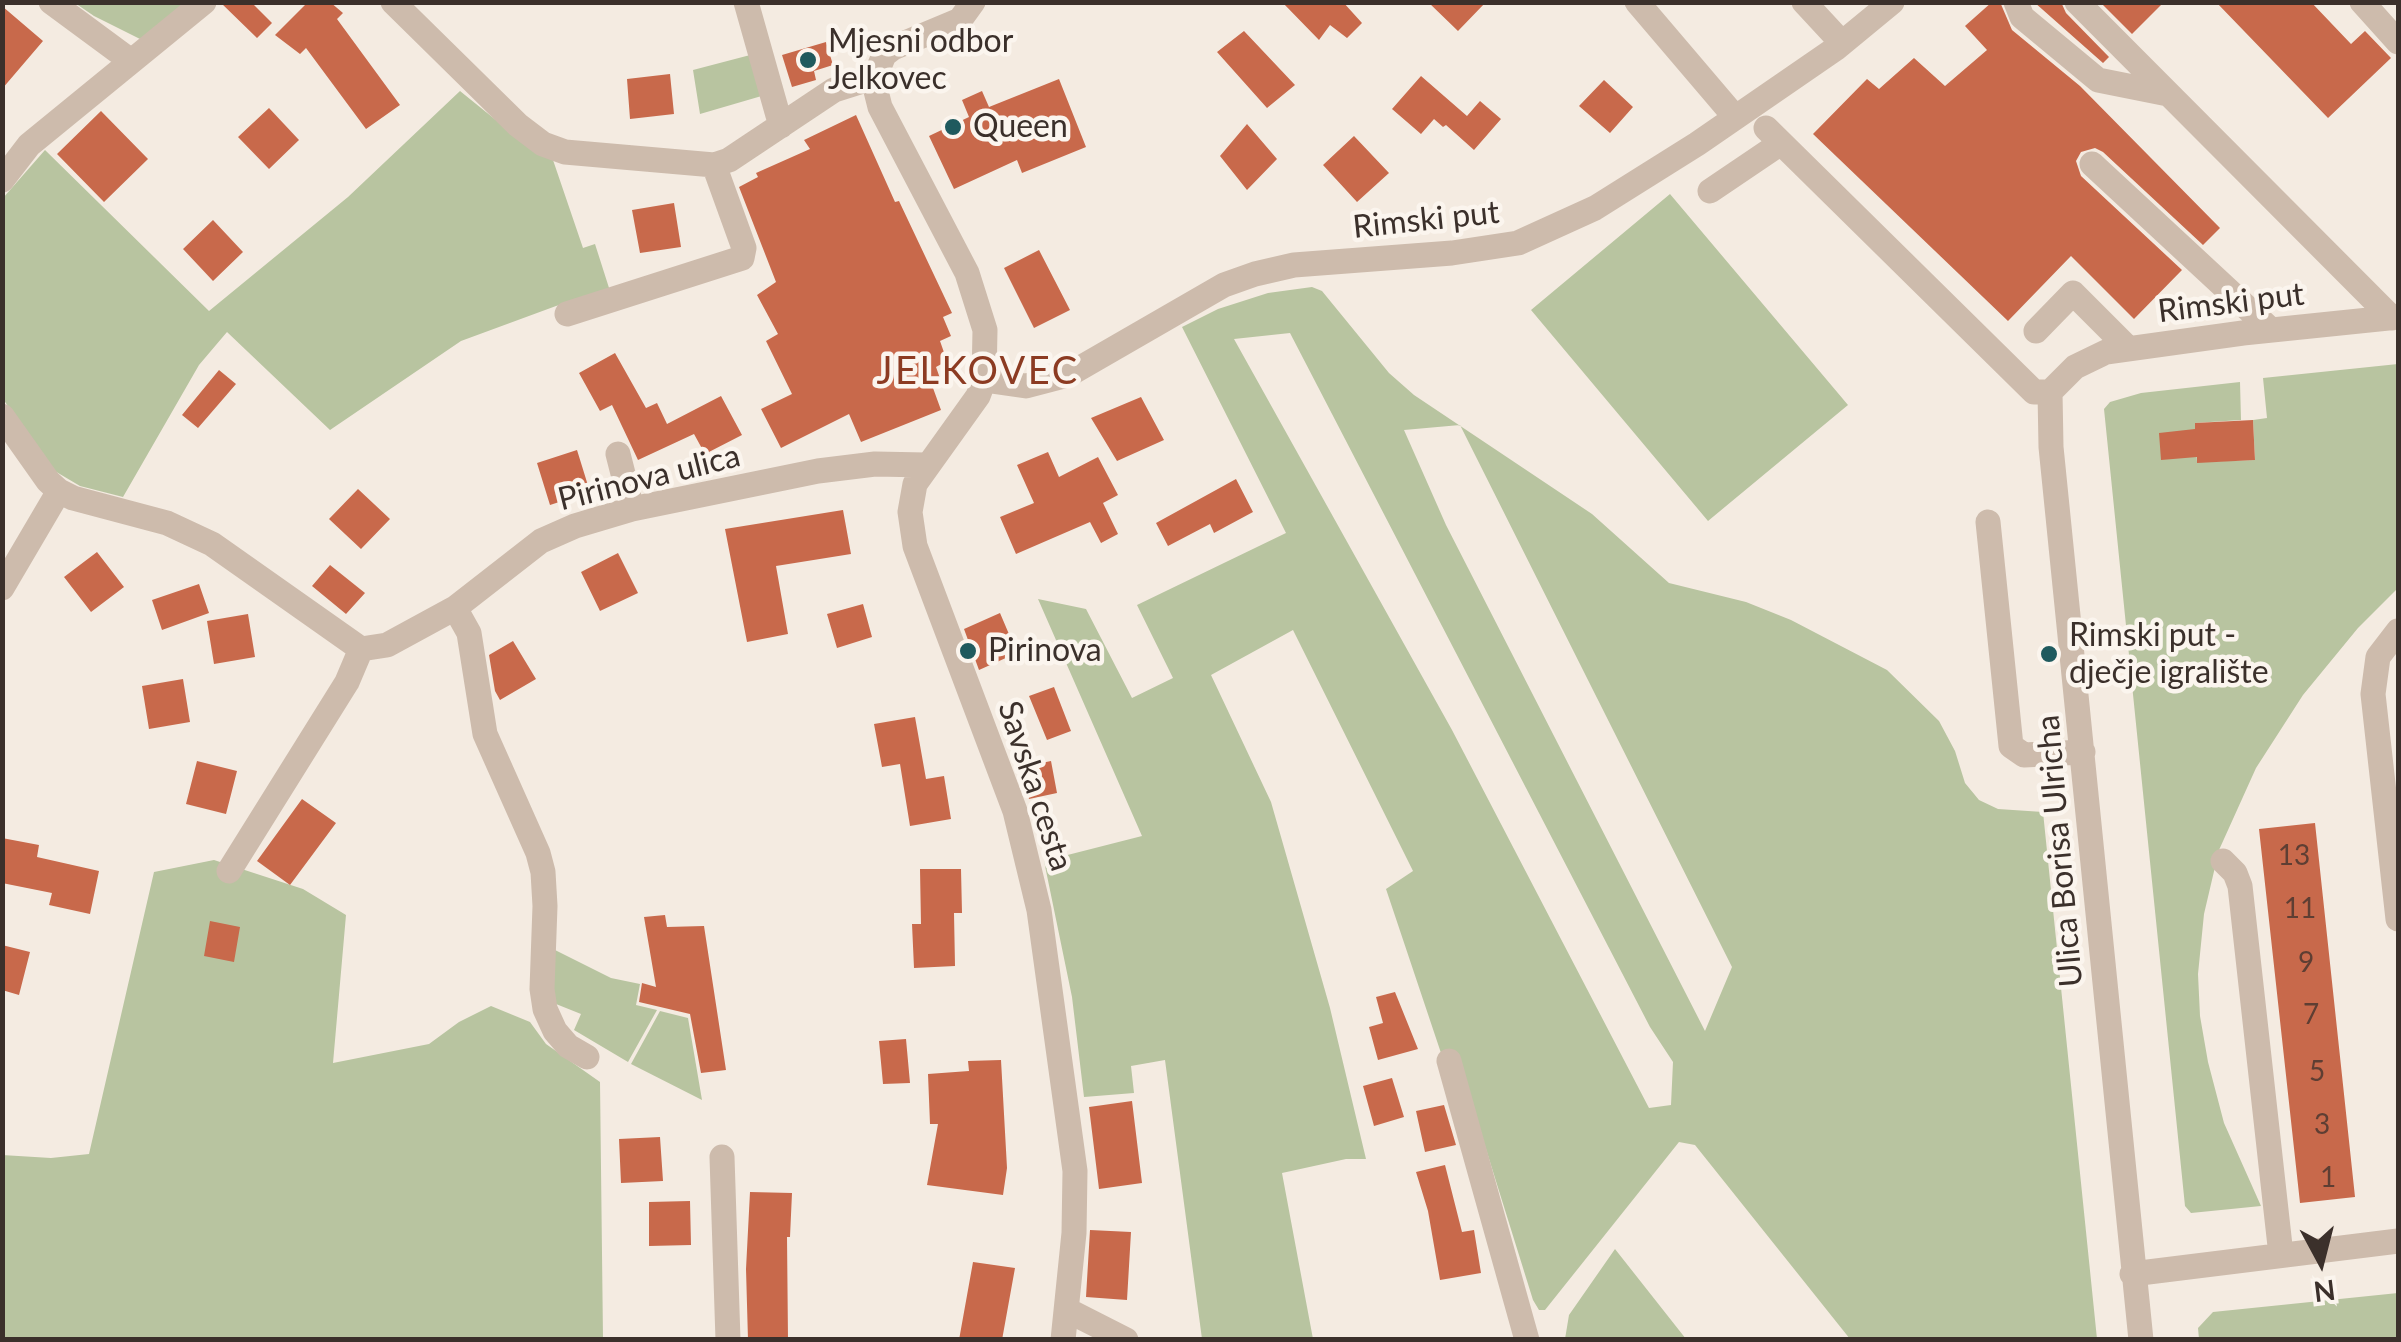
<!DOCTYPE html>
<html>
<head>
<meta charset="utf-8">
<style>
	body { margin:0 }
	#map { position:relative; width:2401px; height:1342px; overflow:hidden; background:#f4ebe1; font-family:Lato,sans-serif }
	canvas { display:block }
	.frame { position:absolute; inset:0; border:5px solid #3b302b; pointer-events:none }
	.north { position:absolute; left:2271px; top:1212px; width:100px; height:100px; -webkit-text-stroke:8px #fbf5ee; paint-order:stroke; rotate:173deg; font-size:28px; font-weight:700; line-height:40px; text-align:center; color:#3b302b }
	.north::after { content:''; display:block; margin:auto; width:35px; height:45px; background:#3b302b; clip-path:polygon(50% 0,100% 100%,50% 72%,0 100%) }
</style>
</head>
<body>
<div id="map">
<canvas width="2401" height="1342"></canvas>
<div class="frame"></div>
<div class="north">N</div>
</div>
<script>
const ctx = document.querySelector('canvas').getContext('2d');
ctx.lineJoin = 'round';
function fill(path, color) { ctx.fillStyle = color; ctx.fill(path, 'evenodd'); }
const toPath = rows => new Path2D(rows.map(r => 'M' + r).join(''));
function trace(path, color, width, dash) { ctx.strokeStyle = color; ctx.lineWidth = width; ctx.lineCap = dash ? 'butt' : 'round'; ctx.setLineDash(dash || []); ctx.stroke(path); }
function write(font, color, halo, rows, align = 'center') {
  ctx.font = font + ' Lato,sans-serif'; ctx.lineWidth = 9; ctx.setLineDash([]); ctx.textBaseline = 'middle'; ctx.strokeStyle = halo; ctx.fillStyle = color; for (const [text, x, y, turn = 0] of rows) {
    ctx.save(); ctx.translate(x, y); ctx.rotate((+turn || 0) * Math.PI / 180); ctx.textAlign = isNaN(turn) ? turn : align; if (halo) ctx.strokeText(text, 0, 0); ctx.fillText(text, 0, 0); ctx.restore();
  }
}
fill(toPath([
	[75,3,194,3,142,40,94,16],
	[754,54,765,95,700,114,693,70],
	[460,91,528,146,553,160,583,248,595,244,610,291,556,306,461,341,330,430,227,332,199,365,123,497,80,486,53,470,3,399,3,198,45,150,209,311,348,197],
	[1670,194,1848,405,1708,521,1531,310],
	[1312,287,1322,291,1389,373,1414,395,1592,514,1669,583,1746,602,1791,620,1887,670,1939,721,1955,751,1965,783,1979,800,1998,809,2043,812,2097,1339,1850,1339,1695,1145,1679,1142,1545,1310,1539,1310,1533,1300,1457,1056,1442,1056,1386,889,1413,871,1293,630,1211,675,1271,802,1330,1008,1366,1159,1346,1159,1282,1173,1313,1339,1202,1339,1165,1060,1131,1066,1134,1093,1084,1097,1072,997,1044,861,1142,836,1038,599,1086,609,1132,698,1173,678,1137,605,1286,533,1182,327,1218,309,1268,293],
	[1290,333,1650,1027,1673,1062,1671,1105,1649,1108,1452,730,1234,339],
	[1460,425,1732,967,1705,1031,1446,525,1404,430],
	[2398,364,2398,588,2358,628,2303,695,2256,768,2219,850,2204,914,2198,974,2200,1016,2208,1062,2224,1123,2261,1206,2191,1213,2185,1206,2104,409,2110,402,2141,393,2240,382,2241,420,2195,423,2197,462,2255,460,2253,420,2267,418,2263,378],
	[214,860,303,889,346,915,333,1063,429,1044,459,1022,491,1006,530,1022,546,1044,600,1082,603,1339,3,1339,2,1155,51,1158,89,1154,154,872],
	[553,949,611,978,640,984,636,1005,657,1010,628,1062,574,1030,581,1014,551,1002],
	[660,1011,688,1018,702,1100,631,1064],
	[1615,1249,1686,1339,1565,1339,1569,1315],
	[2398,1293,2398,1339,2199,1339,2198,1328,2213,1312]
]), '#b8c4a0');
fill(toPath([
	[220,2,251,2,272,23,257,38],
	[308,2,330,2,343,13,337,19,400,105,366,129,306,48,300,54,275,35],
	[1282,2,1343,2,1362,23,1347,38,1330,25,1319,40],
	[1428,2,1486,2,1458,31],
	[1992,2,2000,2,2012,30,2080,86,2220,228,2203,245,2103,152,2095,148,2081,152,2076,161,2081,176,2182,270,2134,319,2071,256,2008,321,1813,134,1867,79,1879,89,1914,58,1945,86,1987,50,1965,26],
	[2034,2,2061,2,2066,13,2109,57,2103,63],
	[2100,2,2164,2,2132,34],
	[2216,2,2311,2,2351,44,2365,31,2391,58,2328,118],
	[2,6,43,41,2,89],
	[1244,31,1295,85,1267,108,1217,52],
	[826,42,833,65,814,71,816,80,792,87,782,55],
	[670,74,674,114,630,119,627,79],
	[1421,76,1467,116,1480,101,1501,119,1474,150,1446,125,1443,127,1434,119,1421,134,1392,109],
	[1059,79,1086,147,1022,173,1017,160,954,189,929,136,969,117,962,100,982,91,989,107],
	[1604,80,1633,107,1610,133,1579,106],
	[269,108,299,140,269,169,238,137],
	[101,111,148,159,104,202,57,154],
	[856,115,895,202,899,201,952,313,943,317,951,336,940,341,947,361,936,367,942,384,933,388,941,410,861,442,849,414,781,448,761,409,792,394,766,341,778,334,757,295,776,282,739,187,758,177,756,173,810,149,804,140],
	[1247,124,1277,159,1247,190,1220,156],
	[1354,136,1389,173,1357,202,1323,165],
	[674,203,681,247,640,253,632,210],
	[213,220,243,252,213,281,183,249],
	[1039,250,1070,310,1034,328,1004,268],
	[615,353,646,408,657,403,667,424,721,396,742,435,705,454,694,434,638,460,612,405,600,411,579,373],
	[219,370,236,384,198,428,182,415],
	[1141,397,1164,440,1117,461,1091,418],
	[2253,420,2255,460,2197,463,2197,457,2161,460,2159,433,2195,429,2195,423],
	[577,450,590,492,550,505,537,463],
	[1048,452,1059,477,1098,457,1118,495,1103,503,1118,534,1101,543,1090,522,1016,554,1000,517,1034,503,1017,465],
	[1236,479,1253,512,1214,533,1210,524,1168,546,1156,523],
	[358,489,390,519,361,549,329,519],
	[843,510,851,554,776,566,788,634,747,642,725,529],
	[97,552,124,587,91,612,64,577],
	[618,553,638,593,600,611,581,572],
	[330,565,365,593,346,614,312,586],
	[199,584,209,613,162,630,152,600],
	[863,604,872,637,837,648,827,614],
	[1000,613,1017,653,979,670,964,629],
	[248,614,255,657,214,664,207,621],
	[513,641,536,679,500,700,495,691,489,655],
	[183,679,190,722,149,729,142,686],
	[1054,687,1071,731,1047,740,1029,696],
	[915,717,926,779,944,776,951,819,910,826,900,764,882,767,874,724],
	[197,761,237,771,226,814,186,804],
	[1051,761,1057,793,1029,799,1022,767],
	[302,799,336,823,290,885,257,861],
	[2315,823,2355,1197,2300,1203,2259,829],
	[2,838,39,845,37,857,99,871,90,914,49,905,52,893,2,883],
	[920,869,961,869,962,913,954,913,955,966,914,968,912,924,921,924],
	[665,915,667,927,704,926,726,1070,701,1073,690,1014,639,1002,642,983,656,987,644,917],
	[210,921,240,927,234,962,204,956],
	[2,945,30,952,19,995,2,990],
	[1395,992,1418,1049,1378,1060,1369,1027,1383,1023,1376,997],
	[906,1039,910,1083,883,1084,879,1041],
	[1001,1060,1007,1168,1003,1195,927,1185,938,1124,930,1124,928,1074,969,1071,968,1061],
	[1392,1078,1404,1117,1374,1126,1363,1086],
	[1132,1101,1142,1183,1099,1189,1089,1107],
	[1444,1105,1456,1145,1425,1152,1416,1111],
	[660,1137,663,1181,621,1183,619,1139],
	[1445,1165,1462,1232,1474,1230,1481,1273,1440,1280,1428,1211,1416,1172],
	[750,1192,792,1193,790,1237,787,1237,788,1340,748,1340,746,1269],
	[690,1201,691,1245,649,1246,649,1202],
	[1090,1230,1131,1232,1127,1300,1086,1297],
	[973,1262,1015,1268,1002,1340,959,1340]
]), '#c8694b');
trace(toPath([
	[51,2,131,61],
	[393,2,518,125,543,144,565,152,714,165,729,160,834,90,875,77],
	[746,2,781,126],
	[973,2,960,20,893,48,884,55,875,77,876,91,880,107,967,273,985,330,984,380,978,396,915,484,910,512,915,546,1015,811,1039,910,1075,1171,1074,1233,1063,1340],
	[1637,2,1735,117],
	[1804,2,1842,43],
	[2016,2,2022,17,2098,80,2168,94],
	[2077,2,2392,318],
	[2362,2,2398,42],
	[1766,128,2034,392,2050,392],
	[2092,164,2271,330],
	[2,180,29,145,204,2],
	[1710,191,1781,143],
	[567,314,742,258,744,248,714,165],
	[2036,331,2073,293,2128,348],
	[984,380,1026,386,1068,375,1224,285,1255,274,1294,265,1452,253,1518,243,1595,208,1697,144,1835,49,1892,2],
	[2,416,48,481,59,491,73,498,167,523,212,544,361,649,387,645,455,608,541,541,575,526,632,509,818,471,875,464,926,465],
	[618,454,632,509],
	[1988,522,2011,746,2024,755,2083,752],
	[2,588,59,491],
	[455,608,469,633,485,734,538,853,543,872,545,906,542,989,545,1009,555,1031,568,1046,587,1057],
	[2398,631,2378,657,2373,694,2398,919],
	[2223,861,2235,873,2240,886,2281,1255],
	[229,871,347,682,361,649],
	[1449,1061,1527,1340],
	[722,1157,728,1340],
	[2132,1274,2398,1241],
	[1067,1310,1126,1340],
	[2141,1340,2051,447,2050,392,2075,367,2106,352,2243,333,2398,317]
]), '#cdbbac', 25);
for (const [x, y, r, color] of [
	[808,60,10,"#1f5a5e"],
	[953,127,10,"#1f5a5e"],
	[968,651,10,"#1f5a5e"],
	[2049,654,10,"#1f5a5e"]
]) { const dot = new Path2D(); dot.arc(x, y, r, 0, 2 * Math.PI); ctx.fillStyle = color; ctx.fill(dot); trace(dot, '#fbf5ee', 4); }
write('28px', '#5e3e33', null, [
	["13",2294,856],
	["11",2300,909],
	["9",2306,963],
	["7",2311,1015],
	["5",2317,1072],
	["3",2322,1125],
	["1",2328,1178]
]);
write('32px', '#3b302b', '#fbf5ee', [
	["Mjesni odbor",828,42],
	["Jelkovec",828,79],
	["Queen",973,127],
	["Rimski put -",2069,636],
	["dječje igralište",2069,673],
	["Pirinova",988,651]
], 'left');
write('32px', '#3b302b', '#fbf5ee', [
	["Rimski put",1426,220,-6],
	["Rimski put",2231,303,-7],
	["Pirinova ulica",649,478,-14],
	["Savska cesta",1035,786,72],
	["Ulica Borisa Ulricha",2060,851,-95]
]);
ctx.letterSpacing = '2.5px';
write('38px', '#8c3b22', '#fbf5ee', [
	["JELKOVEC",978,372]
]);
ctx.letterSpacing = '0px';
</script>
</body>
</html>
